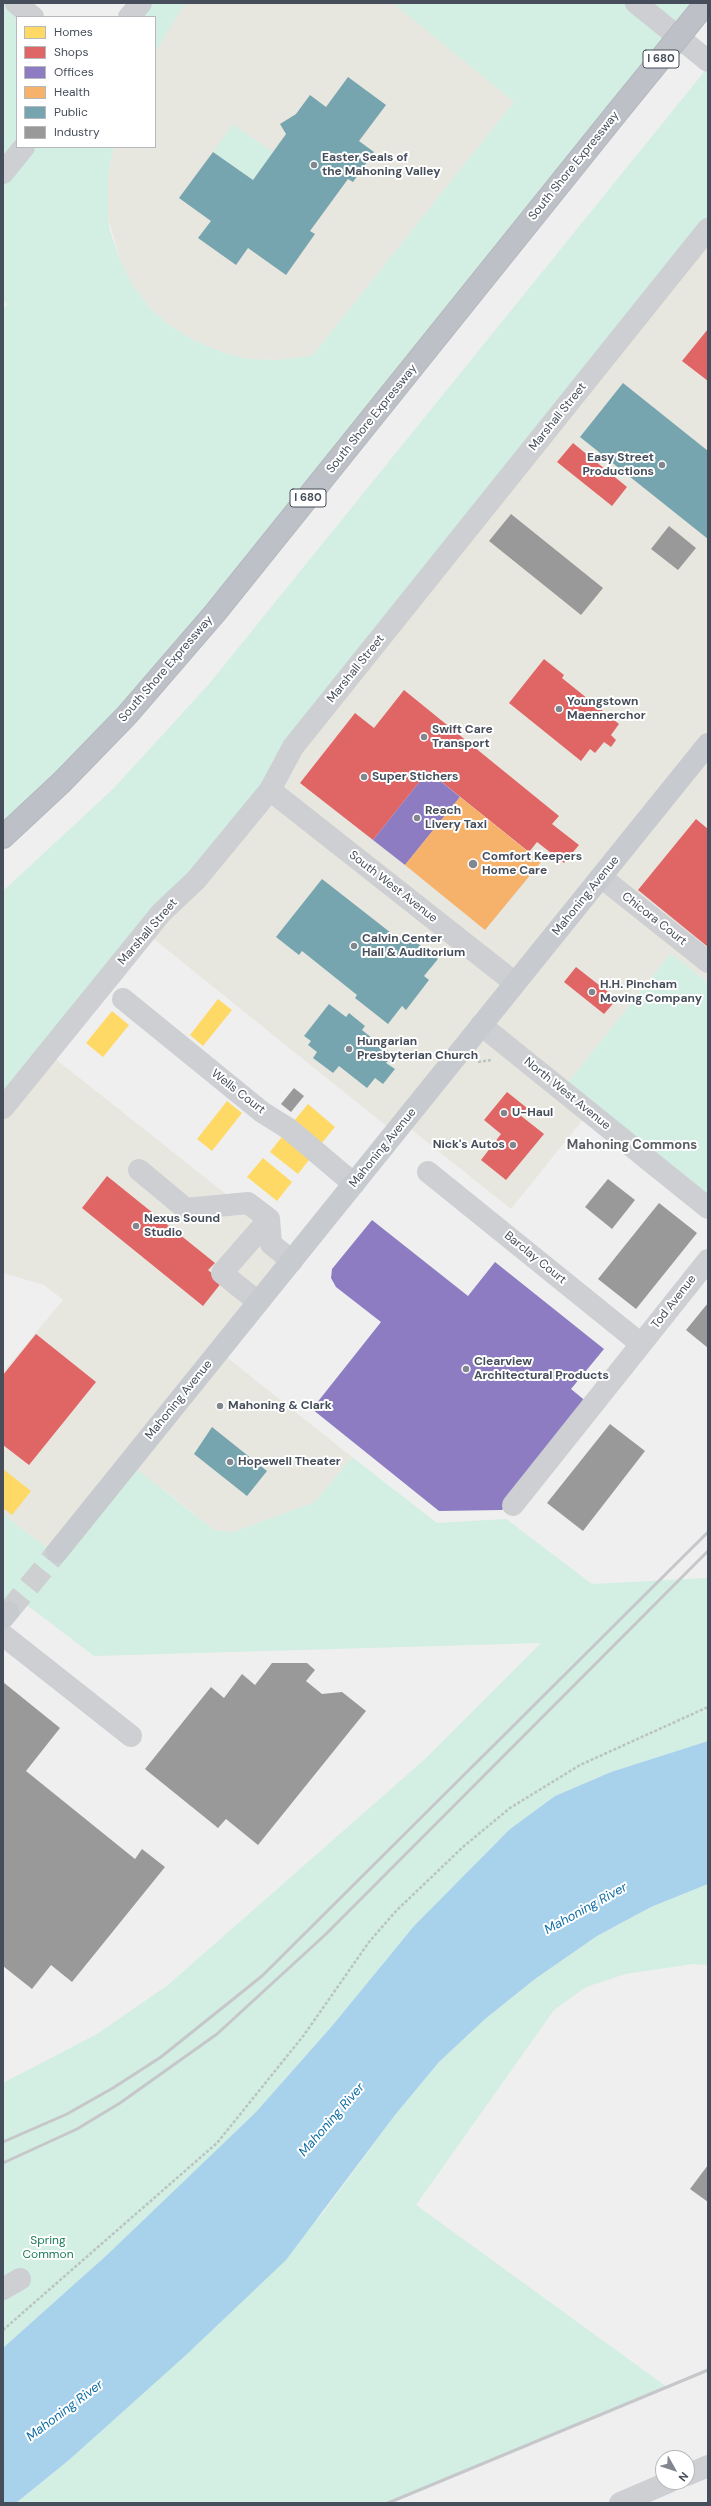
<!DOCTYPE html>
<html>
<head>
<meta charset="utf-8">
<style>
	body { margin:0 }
	#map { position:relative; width:711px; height:2506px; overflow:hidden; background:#efefef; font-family:"DM Sans",sans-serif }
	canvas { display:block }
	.frame { position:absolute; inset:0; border:4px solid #464e5b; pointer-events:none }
	.legend { position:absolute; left:16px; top:16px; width:140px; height:132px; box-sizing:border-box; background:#fff; border:1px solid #b5b8bd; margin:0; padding:5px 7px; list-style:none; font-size:12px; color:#464e5b }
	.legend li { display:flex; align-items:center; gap:8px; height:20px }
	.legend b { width:20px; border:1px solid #b5b8bd }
	.north { position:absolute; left:655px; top:2450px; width:40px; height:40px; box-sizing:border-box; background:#fff; border:1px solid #b5b8bd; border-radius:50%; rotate:129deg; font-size:11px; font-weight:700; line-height:16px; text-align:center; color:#464e5b }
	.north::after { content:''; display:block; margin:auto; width:14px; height:18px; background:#81868f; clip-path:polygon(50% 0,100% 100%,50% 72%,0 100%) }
</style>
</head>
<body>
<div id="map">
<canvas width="711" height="2506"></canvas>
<div class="frame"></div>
<ul class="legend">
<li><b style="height:11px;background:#ffd966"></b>Homes</li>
<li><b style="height:11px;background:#e06666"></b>Shops</li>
<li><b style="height:11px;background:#8e7cc3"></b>Offices</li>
<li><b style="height:11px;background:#f6b26b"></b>Health</li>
<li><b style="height:11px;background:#76a5af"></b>Public</li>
<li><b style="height:11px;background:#999"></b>Industry</li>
</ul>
<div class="north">N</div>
</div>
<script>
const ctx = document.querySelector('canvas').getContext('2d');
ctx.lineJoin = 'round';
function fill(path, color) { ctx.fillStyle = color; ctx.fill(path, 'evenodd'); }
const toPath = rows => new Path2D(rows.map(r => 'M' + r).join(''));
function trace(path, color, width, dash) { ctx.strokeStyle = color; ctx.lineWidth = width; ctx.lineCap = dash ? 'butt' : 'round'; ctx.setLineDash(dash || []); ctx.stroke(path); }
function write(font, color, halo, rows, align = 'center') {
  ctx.font = font + ' "DM Sans",sans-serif'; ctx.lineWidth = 4; ctx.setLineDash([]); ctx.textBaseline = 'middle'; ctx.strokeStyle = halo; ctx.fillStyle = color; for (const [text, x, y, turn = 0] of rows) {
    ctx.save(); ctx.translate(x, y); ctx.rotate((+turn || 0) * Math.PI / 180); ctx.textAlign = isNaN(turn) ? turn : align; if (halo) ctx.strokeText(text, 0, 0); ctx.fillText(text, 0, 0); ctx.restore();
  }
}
fill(toPath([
	[141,3,395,3,514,102,312,356,277,360,249,359,224,353,193,340,168,324,150,308,132,284,121,262,108,218,108,175,114,147,155,147,155,17],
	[708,229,708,983,671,953,562,1090,589,1112,511,1209,403,1123,395,1133,145,932],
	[48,1053,299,1252,219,1351,352,1457,315,1502,233,1532,214,1530,163,1489,55,1554,3,1514,3,1372,63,1300,44,1285,3,1273,3,1108]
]), '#e8e7df');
fill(toPath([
	[3,3,16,3,17,17,17,147,114,147,108,175,108,218,110,231,121,262,132,284,150,308,168,324,193,340,224,353,249,359,277,360,312,356,514,102,393,3,706,3,276,539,3,837,3,309,7,304,3,300],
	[141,3,185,3,155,53,155,17,129,17],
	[708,67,708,229,3,1108,3,891,113,789,209,684],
	[233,124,273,152,253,180,213,152],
	[671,953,708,983,708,1208,562,1090],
	[352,1457,437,1523,506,1519,592,1584,708,1578,708,1741,611,1772,555,1796,510,1829,414,1926,332,2026,256,2112,108,2254,3,2348,3,2083,97,2034,168,1985,424,1760,541,1643,94,1656,19,1599,3,1618,3,1514,55,1554,129,1463,214,1530,233,1532,315,1502],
	[708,1884,708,1965,693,1964,625,1974,586,1987,554,2010,416,2205,667,2387,388,2503,16,2503,69,2460,234,2308,323,2213,395,2115,439,2062,485,2019,535,1979,597,1936,651,1907]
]), '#d3eee2');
fill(toPath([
	[708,1741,708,1884,651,1907,597,1936,535,1979,485,2019,439,2062,395,2115,286,2260,186,2355,69,2460,16,2503,3,2503,3,2348,108,2254,256,2112,332,2026,414,1926,510,1829,555,1796,611,1772]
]), '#a8d2ec');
fill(toPath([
	[218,999,232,1010,203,1046,190,1035],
	[112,1011,129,1025,103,1057,86,1043],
	[227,1101,242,1113,212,1151,197,1139],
	[308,1104,335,1127,321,1144,293,1122],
	[284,1134,312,1156,298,1174,270,1152],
	[263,1158,292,1182,277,1201,247,1177],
	[3,1469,31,1491,12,1515,3,1508]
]), '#ffd966');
fill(toPath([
	[708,329,708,381,682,361],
	[573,443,627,487,612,506,557,462],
	[544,659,564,675,562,678,619,724,611,735,616,740,611,747,604,742,595,753,590,749,581,761,509,703],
	[404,690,559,816,552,824,579,845,564,863,537,842,529,852,428,771,373,840,300,783,355,713,374,728],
	[696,819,708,829,708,947,638,890],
	[576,967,617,999,604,1014,564,982],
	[507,1092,527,1108,520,1115,544,1134,506,1180,481,1160,501,1134,484,1120],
	[107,1176,215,1263,208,1270,222,1282,203,1306,82,1208],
	[36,1334,96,1382,29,1465,3,1445,3,1375]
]), '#e06666');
fill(toPath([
	[428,771,460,797,405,865,373,840],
	[372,1220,468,1296,495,1262,604,1349,571,1389,588,1403,502,1510,439,1511,312,1409,381,1322,336,1287,331,1278,332,1269]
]), '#8e7cc3');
fill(toPath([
	[460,797,541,862,485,930,405,865]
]), '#f6b26b');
fill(toPath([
	[348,77,386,105,359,141,374,152,353,182,348,179,310,231,315,234,286,275,248,248,236,265,198,238,211,221,179,198,213,152,253,180,286,134,280,124,296,114,310,95,326,107],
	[623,383,708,451,708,539,580,437],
	[322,879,400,940,404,933,438,959,424,976,429,980,406,1010,402,1006,388,1024,355,998,357,995,302,951,299,955,276,937],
	[329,1004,346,1017,349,1013,365,1026,362,1030,393,1055,386,1063,395,1069,383,1084,375,1078,367,1088,339,1066,333,1073,313,1058,317,1052,308,1045,311,1041,304,1036],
	[212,1427,267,1471,247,1496,194,1454]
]), '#76a5af');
fill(toPath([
	[511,514,603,588,581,615,489,541],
	[669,526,696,548,678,570,651,549],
	[294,1088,304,1096,291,1112,281,1104],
	[608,1179,635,1200,612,1229,585,1207],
	[659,1203,697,1233,636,1309,598,1279],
	[708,1303,708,1348,686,1330],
	[610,1424,645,1451,583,1531,547,1503],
	[272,1663,307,1663,315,1670,306,1681,322,1694,342,1692,366,1711,258,1845,226,1819,218,1828,145,1769,211,1687,224,1698,242,1674,255,1685],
	[3,1682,60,1728,26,1771,135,1859,142,1849,165,1867,72,1982,51,1965,32,1989,3,1966],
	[708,2165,708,2202,690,2189]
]), '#999');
trace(toPath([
	[8,1612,57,1552]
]), '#cdcfd1', 22, [22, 11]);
const highway = toPath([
	[3,837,62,782,127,715,215,613,615,115]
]);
trace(highway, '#b4b7be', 24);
trace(toPath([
	[478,1062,491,1060],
	[3,2330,217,2143,304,2035,369,1942,396,1911,464,1846,510,1808,580,1765,708,1707]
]), '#b9c4c3', 2.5, [3, 2]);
trace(toPath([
	[16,3,33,17],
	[636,3,708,61],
	[129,17,141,3],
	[3,173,24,147],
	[270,790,515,983],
	[601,877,708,962],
	[123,999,262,1112,289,1129,354,1184],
	[481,1025,708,1208],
	[3,1108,161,913,196,880,270,790,293,747,708,229],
	[139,1170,186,1209,248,1203,269,1219],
	[428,1172,641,1344],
	[258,1302,222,1273,269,1219,271,1244,292,1261],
	[513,1505,708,1260],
	[3,1635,131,1736],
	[3,2289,20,2279],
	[687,2475,708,2466],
	[620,2503,669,2482]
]), '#cdcfd2', 22);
trace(toPath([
	[57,1552,708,744],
	[3,1618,8,1612]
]), '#c7cacf', 22);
trace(highway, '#bdc0c6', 22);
trace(toPath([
	[3,2142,67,2114,113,2088,161,2057,262,1976,708,1532],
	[3,2163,77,2129,120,2103,217,2034,326,1934,708,1551],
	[388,2503,708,2370]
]), '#c6c7ca', 3);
const highwayBridge = toPath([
	[615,115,706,3]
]);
trace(highwayBridge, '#b4b7be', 24, []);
trace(highwayBridge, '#bdc0c6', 22);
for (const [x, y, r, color] of [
	[314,165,4,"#81868f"],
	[662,465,4,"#81868f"],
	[559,709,4,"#81868f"],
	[424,737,4,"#81868f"],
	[364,777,4,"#81868f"],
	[417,818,4,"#81868f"],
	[473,864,5,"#81868f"],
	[354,946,4,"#81868f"],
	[592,992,4,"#81868f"],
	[349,1049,4,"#81868f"],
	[504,1113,4,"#81868f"],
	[513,1145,4,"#81868f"],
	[136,1226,4,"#81868f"],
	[466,1369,4,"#81868f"],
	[220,1406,4,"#81868f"],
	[230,1462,4,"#81868f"]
]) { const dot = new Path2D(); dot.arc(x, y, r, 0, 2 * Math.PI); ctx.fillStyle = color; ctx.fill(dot); trace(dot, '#fff', 1.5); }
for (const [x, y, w] of [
	[661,59,36],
	[308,498,36]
]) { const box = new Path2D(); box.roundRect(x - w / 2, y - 9, w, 18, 3); ctx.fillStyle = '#fff'; ctx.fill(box); trace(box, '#464e5b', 1); }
write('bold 11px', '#464e5b', null, [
	["I 680",661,59],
	["I 680",308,498]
]);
write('bold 12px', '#464e5b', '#fff', [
	["Easter Seals of",322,158],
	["the Mahoning Valley",322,172],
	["Easy Street",654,458,"right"],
	["Productions",654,472,"right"],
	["Youngstown",567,702],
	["Maennerchor",567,716],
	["Swift Care",432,730],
	["Transport",432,744],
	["Super Stichers",372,777],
	["Reach",425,811],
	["Livery Taxi",425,825],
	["Comfort Keepers",482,857],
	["Home Care",482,871],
	["Calvin Center",362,939],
	["Hall & Auditorium",362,953],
	["H.H. Pincham",600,985],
	["Moving Company",600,999],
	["Hungarian",357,1042],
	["Presbyterian Church",357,1056],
	["U-Haul",512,1113],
	["Nick's Autos",505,1145,"right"],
	["Nexus Sound",144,1219],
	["Studio",144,1233],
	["Clearview",474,1362],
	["Architectural Products",474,1376],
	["Mahoning & Clark",228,1406],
	["Hopewell Theater",238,1462]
], 'left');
write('12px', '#464e5b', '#fff', [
	["South Shore Expressway",574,166,-51],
	["Marshall Street",558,417,-51],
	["South Shore Expressway",372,419,-51],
	["South Shore Expressway",166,669,-49],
	["Marshall Street",356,669,-51],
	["South West Avenue",393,887,38],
	["Mahoning Avenue",586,896,-51],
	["Chicora Court",654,919,38],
	["Marshall Street",148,932,-49],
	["Wells Court",238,1092,38],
	["North West Avenue",567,1094,39],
	["Mahoning Avenue",383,1148,-51],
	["Barclay Court",535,1258,39],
	["Tod Avenue",674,1302,-52],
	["Mahoning Avenue",179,1400,-51]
]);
write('12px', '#197a59', '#fff', [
	["Spring",48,2241],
	["Common",48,2255]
]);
write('bold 13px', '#5a5d62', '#fff', [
	["Mahoning Commons",632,1146]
]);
write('italic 13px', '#0f6da5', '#fff', [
	["Mahoning River",586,1909,-29],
	["Mahoning River",332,2120,-49],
	["Mahoning River",65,2411,-37]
]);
</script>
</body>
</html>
